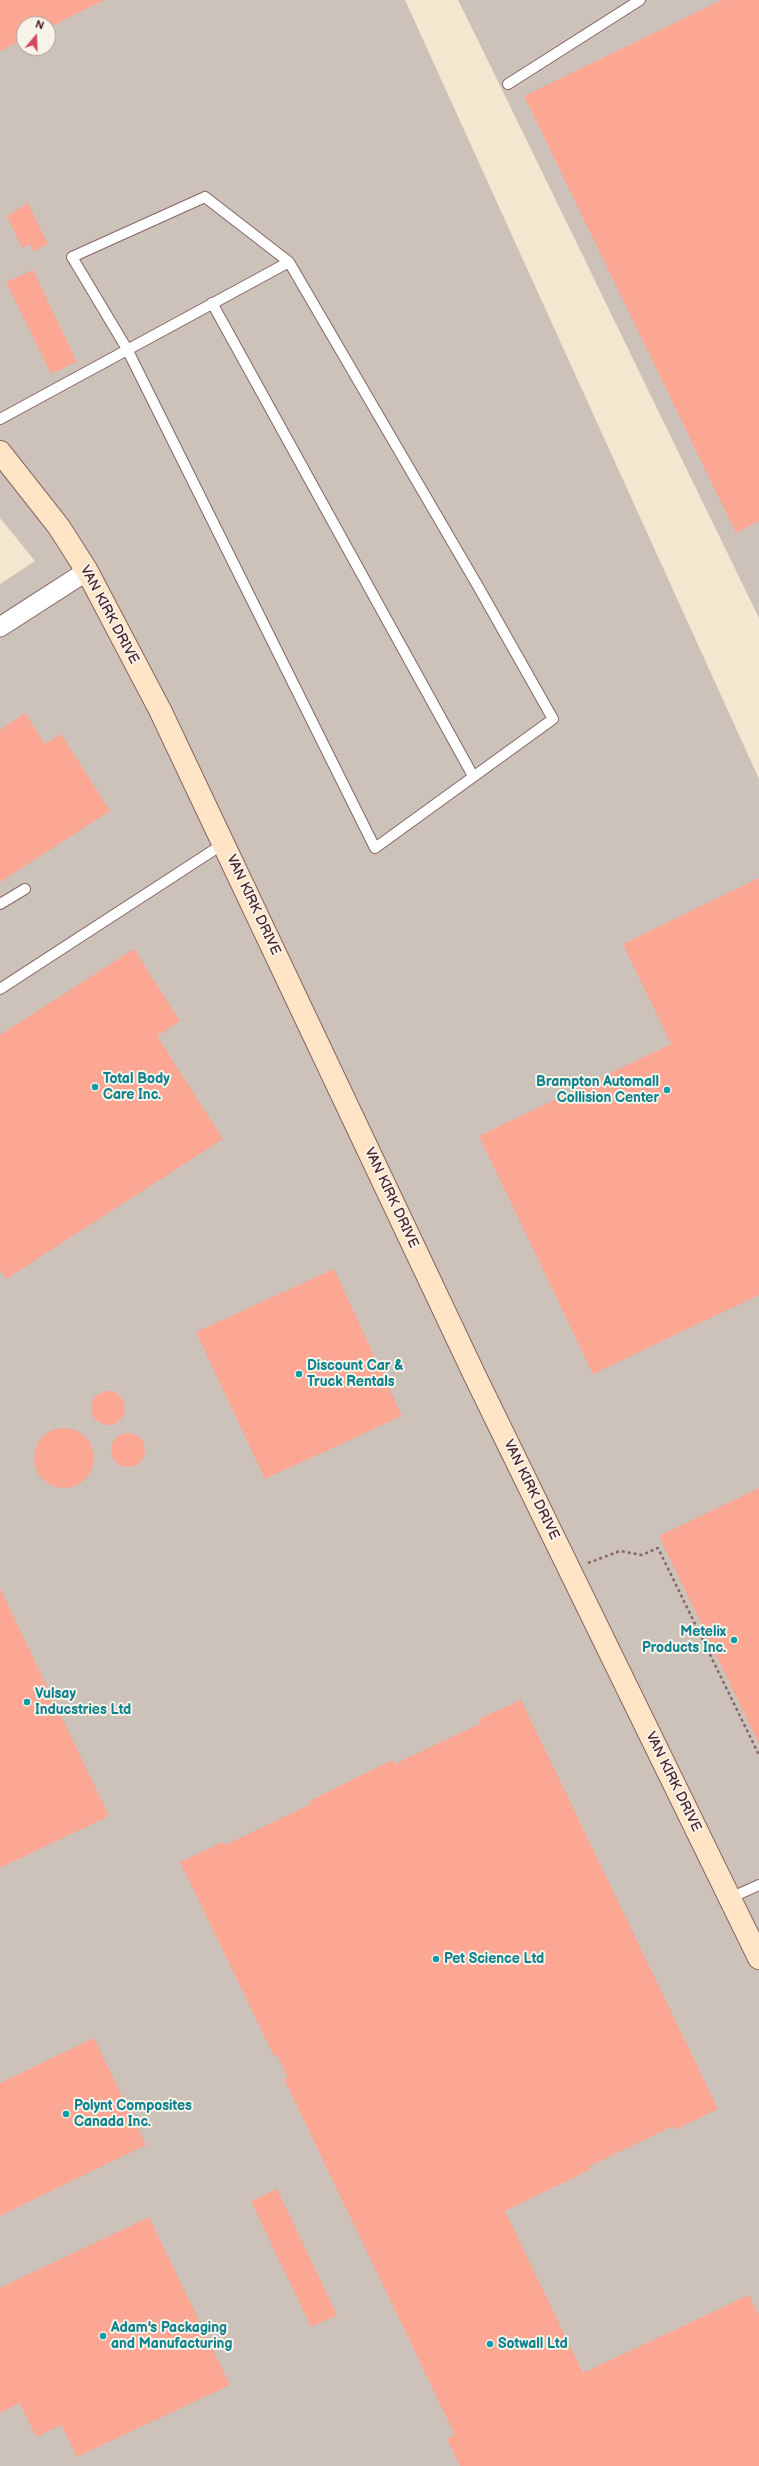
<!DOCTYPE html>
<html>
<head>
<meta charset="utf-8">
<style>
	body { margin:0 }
	#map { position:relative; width:759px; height:2466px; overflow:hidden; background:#f4e7d0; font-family:"Balsamiq Sans",sans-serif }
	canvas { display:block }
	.north { position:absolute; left:16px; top:16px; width:40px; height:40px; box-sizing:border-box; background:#f7f3e8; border:1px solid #b29e9c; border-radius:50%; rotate:19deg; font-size:11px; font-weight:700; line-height:16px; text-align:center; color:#4a1f2b }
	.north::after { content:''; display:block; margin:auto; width:14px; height:18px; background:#d1495b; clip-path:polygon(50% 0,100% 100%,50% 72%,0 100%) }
</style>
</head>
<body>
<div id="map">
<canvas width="759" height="2466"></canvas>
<div class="north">N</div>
</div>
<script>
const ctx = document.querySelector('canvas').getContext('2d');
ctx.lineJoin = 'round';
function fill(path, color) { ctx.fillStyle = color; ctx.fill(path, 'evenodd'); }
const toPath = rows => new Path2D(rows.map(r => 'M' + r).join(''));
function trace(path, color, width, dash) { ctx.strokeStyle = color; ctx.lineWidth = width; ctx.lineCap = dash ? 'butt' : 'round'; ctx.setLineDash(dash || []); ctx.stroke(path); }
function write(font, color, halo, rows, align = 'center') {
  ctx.font = font + ' "Balsamiq Sans",sans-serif'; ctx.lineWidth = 4; ctx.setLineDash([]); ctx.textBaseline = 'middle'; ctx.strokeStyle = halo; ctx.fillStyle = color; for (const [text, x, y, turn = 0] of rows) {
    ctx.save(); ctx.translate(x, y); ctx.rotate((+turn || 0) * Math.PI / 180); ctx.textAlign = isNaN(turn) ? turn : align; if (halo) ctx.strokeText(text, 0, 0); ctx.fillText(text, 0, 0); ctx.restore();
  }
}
fill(toPath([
	[0,0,405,0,759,779,759,2466,0,2466,0,584,35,561,0,518],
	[24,24,48,24,48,48,24,48],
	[458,0,759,0,759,618,491,67]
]), '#cdc2b9');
fill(toPath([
	[0,0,105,0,48,28,48,24,24,24,24,39,0,51],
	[722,0,759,0,759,521,736,533,524,96],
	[28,203,48,244,33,251,30,244,22,248,7,216],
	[33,270,77,362,51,374,6,282],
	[25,713,45,744,61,734,110,811,0,882,0,730],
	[759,878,759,1295,593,1374,479,1136,671,1044,623,944],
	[134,949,180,1021,157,1036,223,1139,6,1279,0,1270,0,1035],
	[334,1269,402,1416,265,1479,196,1332],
	'91 1408a17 17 0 1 1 34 0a17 17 0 1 1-34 0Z',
	'34 1458a30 30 0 1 1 60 0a30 30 0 1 1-60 0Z',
	'111 1450a17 17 0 1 1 34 0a17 17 0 1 1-34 0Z',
	[759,1488,759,1744,659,1536],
	[0,1588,109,1816,0,1868],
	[521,1700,718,2109,675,2130,673,2126,588,2167,590,2170,505,2211,583,2373,749,2295,759,2315,759,2466,460,2466,447,2439,455,2435,284,2079,288,2078,277,2055,274,2056,180,1862,223,1842,225,1845,311,1804,309,1801,393,1760,395,1764,481,1723,479,1719],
	[94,2038,146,2145,0,2216,0,2083],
	[277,2189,337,2315,311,2327,251,2201],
	[149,2217,230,2385,77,2457,61,2425,36,2437,20,2403,0,2413,0,2288]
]), '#fca694');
const lane = toPath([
	[508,84,640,0],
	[205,197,289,262,479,588,553,719,375,848,127,349,72,257,205,197],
	[212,303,473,776],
	[0,419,289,262],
	[0,904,25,889],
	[0,989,223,844],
	[730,1898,759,1885]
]);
const street = toPath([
	[0,627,87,571]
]);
const secondary = toPath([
	[0,452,59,527,87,571,160,710,475,1376,759,1958]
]);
trace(lane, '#866565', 12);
trace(street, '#866565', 21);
trace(secondary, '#866565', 24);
trace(toPath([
	[588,1563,620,1551,642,1555,658,1548,759,1755]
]), '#866565', 2.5, [3, 3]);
trace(lane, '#fff', 10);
trace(street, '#fff', 19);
trace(secondary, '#ffe4c6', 22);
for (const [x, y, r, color] of [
	[95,1087,4,"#0f9aa8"],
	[667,1090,4,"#0f9aa8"],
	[299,1374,4,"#0f9aa8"],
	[734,1640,4,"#0f9aa8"],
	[27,1702,4,"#0f9aa8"],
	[436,1959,4,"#0f9aa8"],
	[66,2114,4,"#0f9aa8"],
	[103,2336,4,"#0f9aa8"],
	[490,2344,4,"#0f9aa8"]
]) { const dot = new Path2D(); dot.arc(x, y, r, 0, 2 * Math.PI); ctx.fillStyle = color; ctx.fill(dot); trace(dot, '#f7f3e8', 1.5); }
write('14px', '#4a1f2b', '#f7f3e8', [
	["VAN KIRK DRIVE",109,615,62],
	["VAN KIRK DRIVE",253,905,65],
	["VAN KIRK DRIVE",391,1198,65],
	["VAN KIRK DRIVE",531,1490,64],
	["VAN KIRK DRIVE",673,1782,64]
]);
write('bold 14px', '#0d838f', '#f7f3e8', [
	["Total Body",103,1079],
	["Care Inc.",103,1095],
	["Brampton Automall",659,1082,"right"],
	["Collision Center",659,1098,"right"],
	["Discount Car &",307,1366],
	["Truck Rentals",307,1382],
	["Metelix",726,1632,"right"],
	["Products Inc.",726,1648,"right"],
	["Vulsay",35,1694],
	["Inducstries Ltd",35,1710],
	["Pet Science Ltd",444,1959],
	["Polynt Composites",74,2106],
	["Canada Inc.",74,2122],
	["Adam's Packaging",111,2328],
	["and Manufacturing",111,2344],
	["Sotwall Ltd",498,2344]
], 'left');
</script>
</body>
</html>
